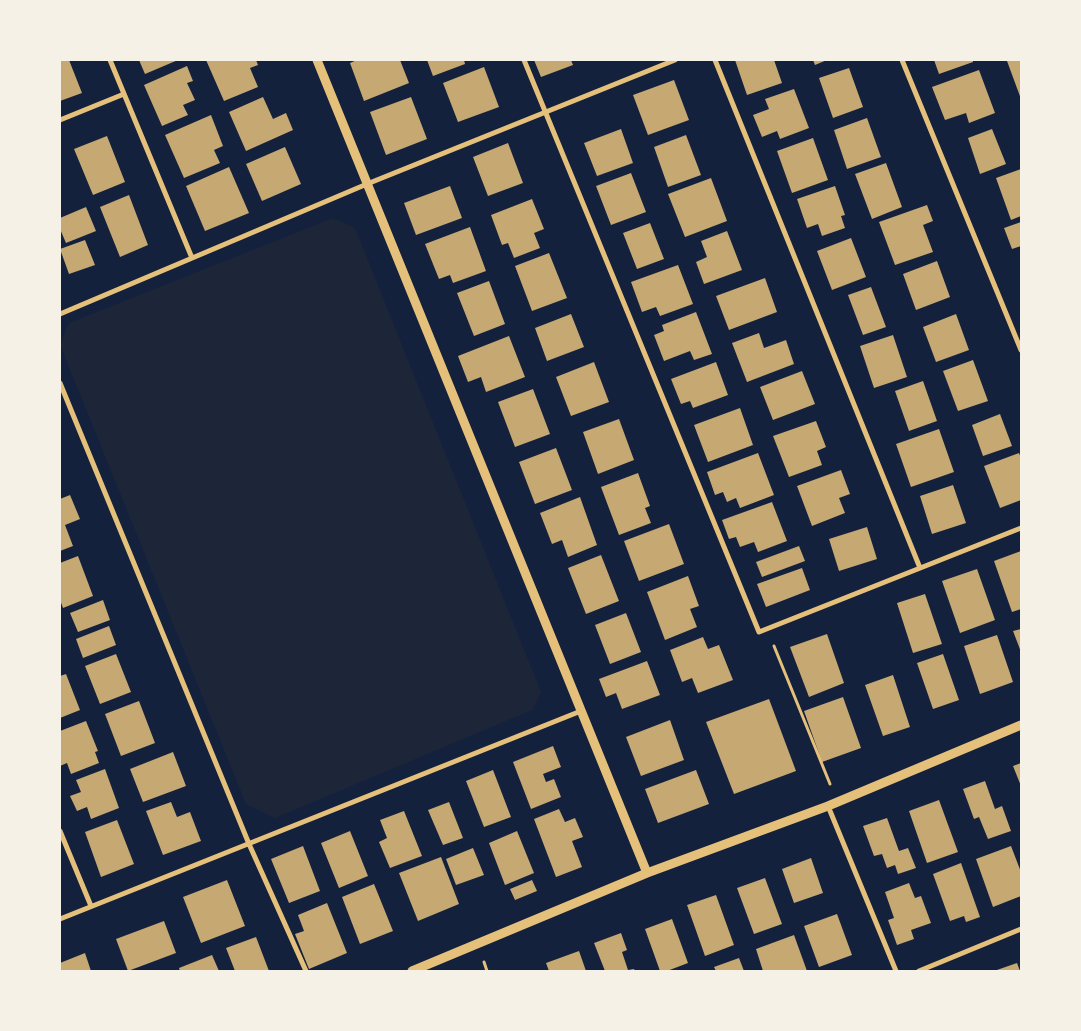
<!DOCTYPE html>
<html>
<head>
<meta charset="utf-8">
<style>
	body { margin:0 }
	#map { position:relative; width:1081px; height:1031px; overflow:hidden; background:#14213d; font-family:Quicksand,sans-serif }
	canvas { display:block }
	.frame { position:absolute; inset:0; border:61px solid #f6f1e7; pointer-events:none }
</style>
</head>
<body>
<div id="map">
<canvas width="1081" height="1031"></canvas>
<div class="frame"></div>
</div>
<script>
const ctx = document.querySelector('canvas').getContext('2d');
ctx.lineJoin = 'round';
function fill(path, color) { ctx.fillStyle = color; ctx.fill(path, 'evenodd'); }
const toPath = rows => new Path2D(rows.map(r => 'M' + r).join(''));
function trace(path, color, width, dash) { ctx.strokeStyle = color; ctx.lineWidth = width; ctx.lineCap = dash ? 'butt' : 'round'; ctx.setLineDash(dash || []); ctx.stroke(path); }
fill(toPath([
	[333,218,355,228,541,692,532,710,275,818,246,804,60,345,69,323]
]), '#1d2539');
fill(toPath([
	[60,60,69,60,82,93,60,101],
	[139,60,178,60,145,74],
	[206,60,256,60,258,65,250,68,258,87,224,101],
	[357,60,400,60,409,83,364,101,350,63],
	[427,60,464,60,465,64,433,76],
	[534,60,571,60,573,65,541,77],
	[735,60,774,60,782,83,747,95],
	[813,60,827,60,815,65],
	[934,60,973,60,973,62,939,74],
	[1009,60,1021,60,1021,99,1007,61],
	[187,66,193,81,187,83,195,100,183,105,188,115,162,126,144,85],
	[484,67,499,107,458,122,443,83],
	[849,68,863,107,833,118,819,78],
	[979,70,995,113,969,123,966,113,945,120,932,87],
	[674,80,689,120,648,135,633,95],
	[794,89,809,128,780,139,777,131,762,137,753,115,769,109,765,99],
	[263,97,273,119,286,113,293,130,246,151,229,112],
	[411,97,427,139,386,155,370,112],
	[211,115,223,146,214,150,220,163,184,178,165,135],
	[867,118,881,157,847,169,834,130],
	[621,129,633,163,597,176,584,143],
	[992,129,1006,164,980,174,968,138],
	[686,135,701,175,668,187,654,147],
	[107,136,125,182,93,195,74,149],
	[813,138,828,180,792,193,777,151],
	[508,143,523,183,488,196,473,157],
	[285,147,301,184,262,201,246,164],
	[886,163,902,207,872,219,855,174],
	[229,167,249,213,205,231,186,186],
	[1021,169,1021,216,1011,220,996,178],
	[631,173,646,212,611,225,596,186],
	[711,178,727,221,685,237,668,194],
	[450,186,462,218,416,235,404,203],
	[835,186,845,215,841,216,845,228,822,236,818,224,807,228,797,199],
	[129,195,148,245,120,257,100,207],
	[532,199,544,229,534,233,540,248,514,258,508,243,502,245,491,215],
	[927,205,933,221,923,225,933,252,895,265,879,222],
	[86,207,96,231,66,243,60,229,60,218],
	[1021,222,1021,246,1012,249,1004,228],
	[650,223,664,259,637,269,623,233],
	[470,227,486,271,453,283,450,275,439,279,425,244],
	[727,231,742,270,704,284,696,262,707,257,701,241],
	[851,238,866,277,832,290,817,251],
	[85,240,95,265,69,274,60,249],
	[549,253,567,298,532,311,515,266],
	[937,261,950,297,916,310,903,274],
	[678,265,693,304,660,316,656,307,642,312,631,282],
	[765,278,777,312,729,330,716,296],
	[489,281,505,324,474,336,457,293],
	[871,287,886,327,863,335,848,295],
	[696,312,712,354,694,360,690,351,664,361,654,335,664,331,662,325],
	[571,314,584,347,547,361,535,328],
	[956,314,969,350,936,362,923,327],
	[759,333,764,348,786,340,794,364,747,382,732,343],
	[893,335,907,377,874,388,860,346],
	[509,336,525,377,486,392,481,377,468,382,458,356],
	[973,360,988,401,958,411,943,371],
	[594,362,609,402,571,416,556,377],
	[716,362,728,395,693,408,690,401,681,404,671,379],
	[802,371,815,404,773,420,760,387],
	[923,381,937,421,909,431,895,391],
	[533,389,550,434,515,447,498,402],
	[740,408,753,445,708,462,694,425],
	[1000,414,1012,446,983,456,972,425],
	[619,419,634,460,598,474,583,432],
	[816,421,826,447,817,451,822,465,789,477,773,436],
	[939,429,954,472,911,487,896,444],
	[556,448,572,490,535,504,519,462],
	[758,453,774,495,740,508,736,498,727,502,723,492,715,495,707,472],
	[1019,453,1021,458,1021,500,1000,508,984,466],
	[841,470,850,494,839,498,845,513,812,526,797,486],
	[638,473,650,506,645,508,651,523,619,535,601,487],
	[953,485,966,523,932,534,920,496],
	[70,495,80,519,65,525,73,546,60,551,60,499],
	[580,497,597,545,568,557,562,540,552,544,540,513],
	[772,502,787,541,758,552,754,542,740,547,736,537,729,539,722,520],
	[669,524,684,564,639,581,624,541],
	[867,527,877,559,839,571,829,539],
	[799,546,805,561,762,577,756,562],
	[1021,551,1021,609,1012,612,994,561],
	[601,555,619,601,586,614,568,568],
	[78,556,93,596,63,608,60,600,60,563],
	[802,568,810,590,766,607,757,584],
	[977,569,995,620,960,633,942,581],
	[688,576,699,606,690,609,697,627,665,640,647,592],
	[925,594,942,644,913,653,897,603],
	[103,600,110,620,78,632,70,613],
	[626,613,641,652,610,664,595,625],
	[109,626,116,645,83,658,76,639],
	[1021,629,1021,652,1013,631],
	[827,634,844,683,809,697,790,647],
	[997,635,1013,682,980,694,964,646],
	[703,637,708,649,719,645,733,680,698,693,692,678,682,682,670,650],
	[116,654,131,692,100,704,85,666],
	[943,654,959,700,933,709,917,663],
	[647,661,660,695,622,709,616,693,606,697,599,679],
	[66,674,80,710,60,718,60,676],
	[893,675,910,727,883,736,865,685],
	[843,697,861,748,822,762,804,711],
	[769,699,796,771,734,794,706,722],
	[139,701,155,743,121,756,105,714],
	[670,720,684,760,641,776,626,737],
	[86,721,98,751,95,752,99,763,71,774,67,763,60,766,60,731],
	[553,746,561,767,543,774,546,782,554,779,561,797,531,809,513,762],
	[173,752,186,786,143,802,130,769],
	[1021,763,1021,786,1013,766],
	[105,769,119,808,91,819,87,807,77,811,70,796,81,792,76,780],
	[493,770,511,817,484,827,466,781],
	[696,770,709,804,658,823,645,789],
	[985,781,995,809,1002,806,1011,831,988,839,979,817,974,819,963,789],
	[939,800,958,852,927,863,909,811],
	[171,802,177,817,190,812,201,841,163,855,146,811],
	[449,802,463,838,443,845,428,810],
	[559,809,565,822,575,818,583,837,572,841,582,867,556,877,534,819],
	[404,811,422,856,390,868,379,842,387,838,380,820],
	[887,818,899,851,908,848,916,868,898,874,895,865,887,868,882,854,874,856,863,826],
	[117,820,134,864,101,877,85,832],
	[350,831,368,876,339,888,321,843],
	[517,831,534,873,505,885,489,843],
	[303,846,320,891,289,903,271,859],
	[1011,846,1021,872,1021,896,993,907,976,859],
	[473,848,484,875,456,885,446,859],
	[441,857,459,904,418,921,399,873],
	[811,858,823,893,794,903,782,869],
	[961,863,980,917,966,922,964,916,950,921,933,874],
	[765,878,782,924,754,934,737,888],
	[227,880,245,926,201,943,183,897],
	[532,880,537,891,515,900,510,889],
	[909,883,915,898,921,896,931,923,911,930,914,939,897,945,888,920,894,918,885,892],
	[374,884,393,931,360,944,342,897],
	[716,895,734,945,705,956,687,905],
	[327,903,347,953,309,969,295,934,304,931,298,915],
	[837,914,852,955,819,967,804,926],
	[672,919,688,963,667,971,660,971,645,929],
	[164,921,176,953,128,971,116,939],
	[621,933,627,950,622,952,628,970,634,969,635,971,605,971,594,943],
	[794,935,807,971,763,971,756,949],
	[256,937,269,971,235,971,226,948],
	[579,951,586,971,549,971,546,963],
	[85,953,91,971,60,971,60,963],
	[212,955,219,971,180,971,179,968],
	[739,958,744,971,716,971,714,967],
	[1017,963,1020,971,994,971]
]), '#c6a872');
trace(toPath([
	[774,646,830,784],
	[484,962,487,971]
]), '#e5c07b', 3);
trace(toPath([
	[110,60,192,258],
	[524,60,759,632,1021,528],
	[715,60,920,568],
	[902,60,1021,350],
	[60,120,124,94],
	[60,314,367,184,675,60],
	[60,383,249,844,306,971],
	[828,806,896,971],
	[60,831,91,906],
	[60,919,581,711],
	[919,971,1021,929]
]), '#e5c07b', 5);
trace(toPath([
	[317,60,647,873],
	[412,971,647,873,828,806,1021,725]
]), '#e5c07b', 9);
</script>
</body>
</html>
